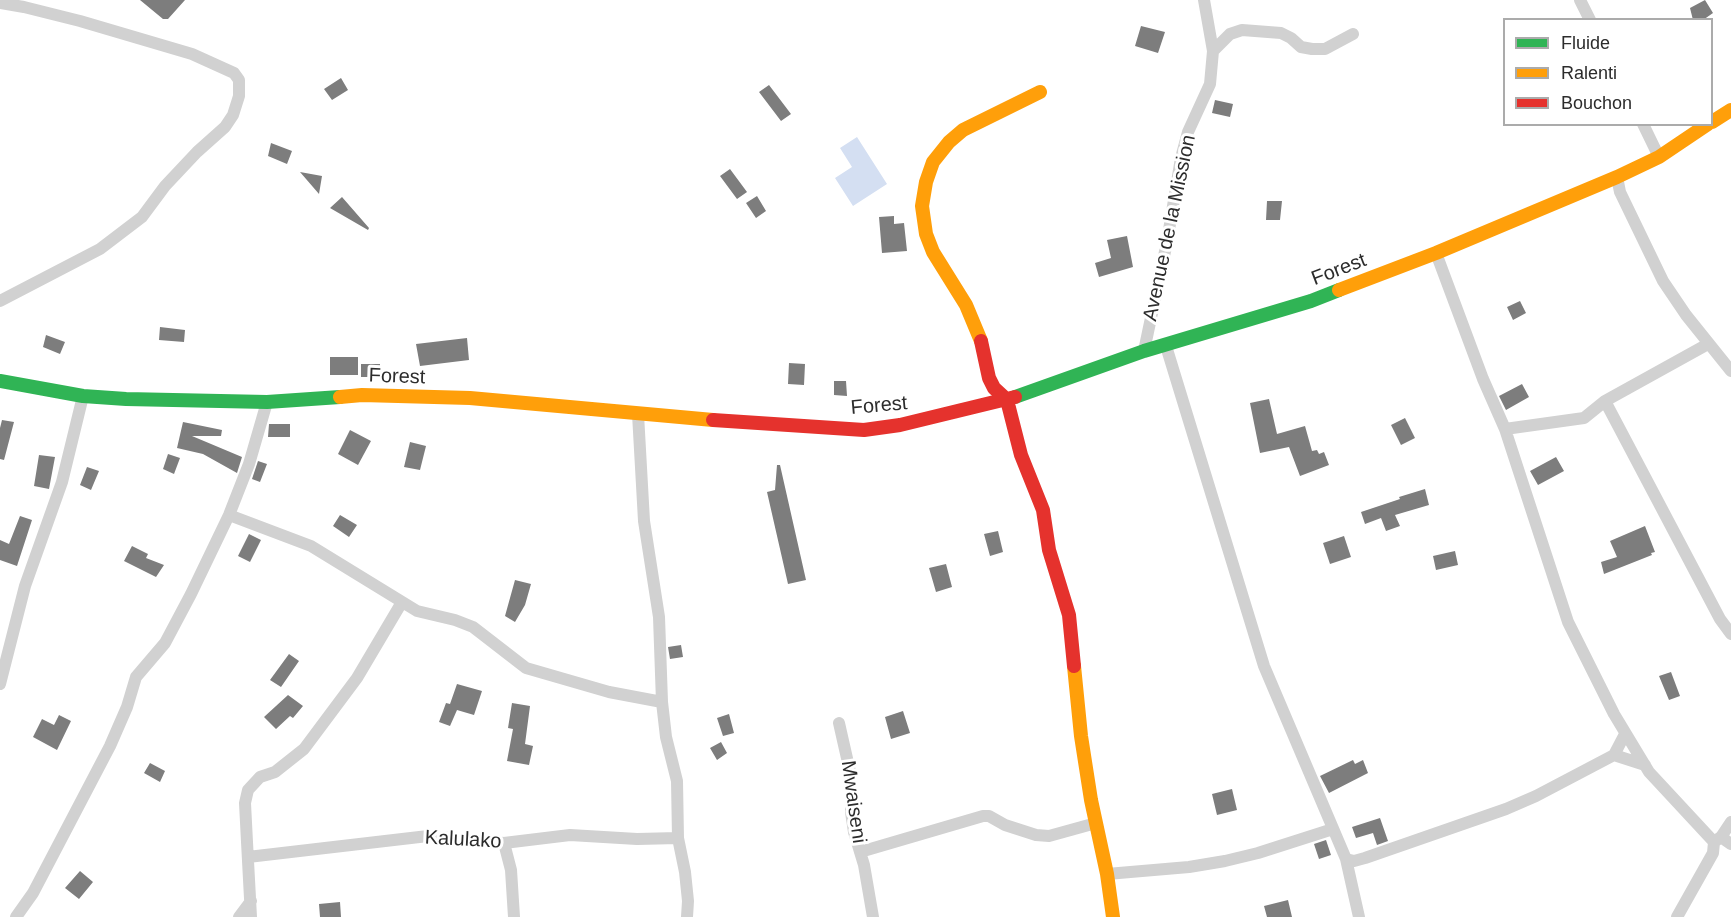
<!DOCTYPE html>
<html>
<head>
<meta charset="utf-8">
<style>
	body { margin:0 }
	#map { position:relative; width:1731px; height:917px; overflow:hidden; background:#fff; font-family:Arial,sans-serif }
	canvas { display:block }
	.legend { position:absolute; left:1503px; top:18px; width:210px; height:108px; box-sizing:border-box; background:#fff; border:2px solid #ababab; margin:0; padding:8px 10px; list-style:none; font-size:18px; color:#2c2c2c }
	.legend li { display:flex; align-items:center; gap:12px; height:30px }
	.legend b { width:30px; border:2px solid #ababab }
</style>
</head>
<body>
<div id="map">
<canvas width="1731" height="917"></canvas>
<ul class="legend">
<li><b style="height:8px;background:#30b455"></b>Fluide</li>
<li><b style="height:8px;background:#ff9f0a"></b>Ralenti</li>
<li><b style="height:8px;background:#e5322d"></b>Bouchon</li>
</ul>
</div>
<script>
const ctx = document.querySelector('canvas').getContext('2d');
ctx.lineJoin = 'round';
function fill(path, color) { ctx.fillStyle = color; ctx.fill(path, 'evenodd'); }
const toPath = rows => new Path2D(rows.map(r => 'M' + r).join(''));
function trace(path, color, width, dash) { ctx.strokeStyle = color; ctx.lineWidth = width; ctx.lineCap = dash ? 'butt' : 'round'; ctx.setLineDash(dash || []); ctx.stroke(path); }
function write(font, color, halo, rows, align = 'center') {
  ctx.font = font + ' Arial,sans-serif'; ctx.lineWidth = 6; ctx.setLineDash([]); ctx.textBaseline = 'middle'; ctx.strokeStyle = halo; ctx.fillStyle = color; for (const [text, x, y, turn = 0] of rows) {
    ctx.save(); ctx.translate(x, y); ctx.rotate((+turn || 0) * Math.PI / 180); ctx.textAlign = isNaN(turn) ? turn : align; if (halo) ctx.strokeText(text, 0, 0); ctx.fillText(text, 0, 0); ctx.restore();
  }
}
fill(toPath([
	[857,137,887,184,853,206,835,178,852,167,840,148]
]), '#d4dff2');
fill(toPath([
	[140,0,185,0,168,19,163,19],
	[1705,0,1713,13,1703,20,1693,20,1690,8],
	[1141,26,1165,32,1158,53,1135,46],
	[341,78,348,90,332,100,324,89],
	[769,85,791,114,781,121,759,92],
	[1215,100,1233,104,1230,117,1212,113],
	[271,143,292,151,287,164,268,156],
	[730,169,747,192,737,199,720,176],
	[300,172,322,176,319,194],
	[757,196,766,211,756,218,746,203],
	[342,197,369,228,368,230,330,208],
	[1267,201,1282,201,1280,220,1266,220],
	[894,216,894,224,904,223,907,251,882,253,879,217],
	[1127,236,1133,267,1099,277,1095,263,1111,258,1107,240],
	[1520,301,1526,313,1513,320,1507,307],
	[160,327,185,330,184,342,159,340],
	[46,335,65,342,60,354,43,347],
	[467,338,469,360,420,366,416,344],
	[330,357,358,357,358,375,330,375],
	[789,363,805,364,804,385,788,384],
	[361,364,380,364,380,377,361,377],
	[834,381,846,381,847,396,834,395],
	[1522,384,1529,397,1506,410,1499,396],
	[1269,399,1277,434,1305,426,1312,451,1317,450,1319,454,1324,452,1329,465,1300,476,1289,447,1260,453,1250,403],
	[1405,418,1415,438,1401,445,1391,425],
	[2,420,14,422,4,460,0,459,0,428],
	[183,422,222,430,221,436,192,436,242,457,237,473,203,454,177,448],
	[269,424,290,424,290,437,268,437],
	[350,430,371,441,358,465,338,454],
	[410,442,426,446,420,470,404,467],
	[168,454,180,458,174,474,163,469],
	[39,455,55,457,49,489,34,486],
	[1556,457,1564,471,1538,485,1530,471],
	[258,461,267,464,260,482,252,479],
	[777,465,780,465,806,580,788,584,767,492,775,490],
	[87,467,99,471,91,490,80,485],
	[1425,489,1429,505,1395,515,1400,526,1386,531,1381,518,1365,524,1361,512,1400,499,1399,497],
	[340,515,357,525,349,537,333,526],
	[20,516,32,520,17,566,0,560,0,540,9,544],
	[1645,526,1655,552,1651,553,1652,555,1604,574,1601,562,1617,557,1610,541],
	[998,531,1003,552,990,556,984,534],
	[249,534,261,540,250,562,238,556],
	[1344,536,1351,557,1330,564,1323,543],
	[132,546,148,554,146,558,164,565,156,577,124,561],
	[1455,551,1458,565,1436,570,1433,556],
	[946,564,952,587,936,592,929,568],
	[515,580,531,584,525,605,515,622,505,616],
	[681,645,683,657,670,659,668,647],
	[289,654,299,661,281,687,270,680],
	[1671,672,1680,696,1669,700,1659,676],
	[457,684,482,691,474,715,457,710,450,726,439,722,446,703,450,704],
	[288,695,303,706,293,718,290,716,276,729,264,717],
	[512,703,530,706,525,744,533,746,529,765,507,761,513,729,508,728],
	[903,711,910,733,891,739,885,717],
	[729,714,734,733,723,736,717,718],
	[59,715,71,721,57,750,33,737,42,719,54,725],
	[721,742,727,753,717,760,710,748],
	[1353,760,1355,764,1363,760,1368,773,1329,793,1320,776],
	[150,763,165,771,160,782,144,773],
	[1232,789,1237,810,1217,815,1212,794],
	[1380,818,1388,841,1377,845,1373,833,1356,838,1352,827],
	[1326,840,1331,855,1319,859,1314,844],
	[80,871,93,882,79,899,65,888],
	[1288,900,1292,917,1267,917,1264,906],
	[340,902,341,917,320,917,319,904]
]), '#7d7d7d');
trace(toPath([
	[1580,0,1590,20],
	[0,3,24,7,80,21,192,54,234,73,239,80,239,96,233,115,225,127,197,152,165,186,142,217,100,249,0,301],
	[1213,51,1230,34,1242,30,1281,33,1291,38,1301,47,1312,49,1325,49,1353,34],
	[1643,124,1659,157],
	[1617,177,1620,192,1663,281,1686,315,1731,371],
	[1436,253,1483,379,1505,429,1568,622,1614,714,1649,772,1714,842,1713,853,1677,917],
	[1166,346,1264,666,1346,859,1354,861,1365,858,1506,809,1536,796,1614,755,1625,734],
	[1144,351,1167,242,1181,158,1188,132,1210,84,1213,51,1204,0],
	[1605,401,1720,619,1731,634],
	[638,414,644,521,659,617,662,702,666,737,677,781,678,838,685,872,688,901,687,917],
	[1505,429,1584,418,1605,401,1708,344],
	[229,515,311,546,417,611,455,620,473,627,526,668,609,692,662,702],
	[0,684,25,586,62,482,83,396],
	[839,723,851,776,851,812,854,832,864,865,873,917],
	[1614,755,1645,765],
	[1721,837,1731,844],
	[1714,842,1721,837,1731,822],
	[504,843,511,870,514,917],
	[860,852,983,816,989,816,1005,825,1036,835,1049,836,1096,823],
	[248,857,428,836,504,843,570,835,637,839,678,838],
	[1346,859,1359,917],
	[1107,874,1189,867,1225,861,1258,853,1333,829],
	[16,917,33,893,110,746,127,707,136,677,165,643,191,594,229,515,249,464,267,402],
	[239,917,251,901],
	[251,917,247,842,245,803,248,790,260,777,275,772,304,749,357,678,402,602]
]), '#d1d1d1', 12);
trace(toPath([
	[0,381,83,396,126,399,267,402,340,397],
	[1015,397,1144,351,1311,301,1339,290]
]), '#30b455', 14);
trace(toPath([
	[1712,122,1731,110],
	[1339,290,1436,253,1617,177,1659,157,1708,124],
	[981,341,966,305,933,252,926,234,922,206,926,182,933,162,949,142,963,130,1040,92],
	[340,397,362,395,470,398,713,420],
	[1074,666,1081,736,1091,800,1107,874,1113,917]
]), '#ff9f0a', 14);
trace(toPath([
	[981,341,989,378,994,388,1007,400,1021,455,1043,510,1049,550,1069,615,1074,666],
	[713,420,864,430,900,425,1015,397]
]), '#e5322d', 14);
write('20px', '#2c2c2c', '#fff', [
	["Avenue de la Mission",1170,228,-78],
	["Forest",1339,270,-21],
	["Forest",397,377,2],
	["Forest",879,406,-5],
	["Mwaiseni",853,802,82],
	["Kalulako",463,840,3]
]);
</script>
</body>
</html>
